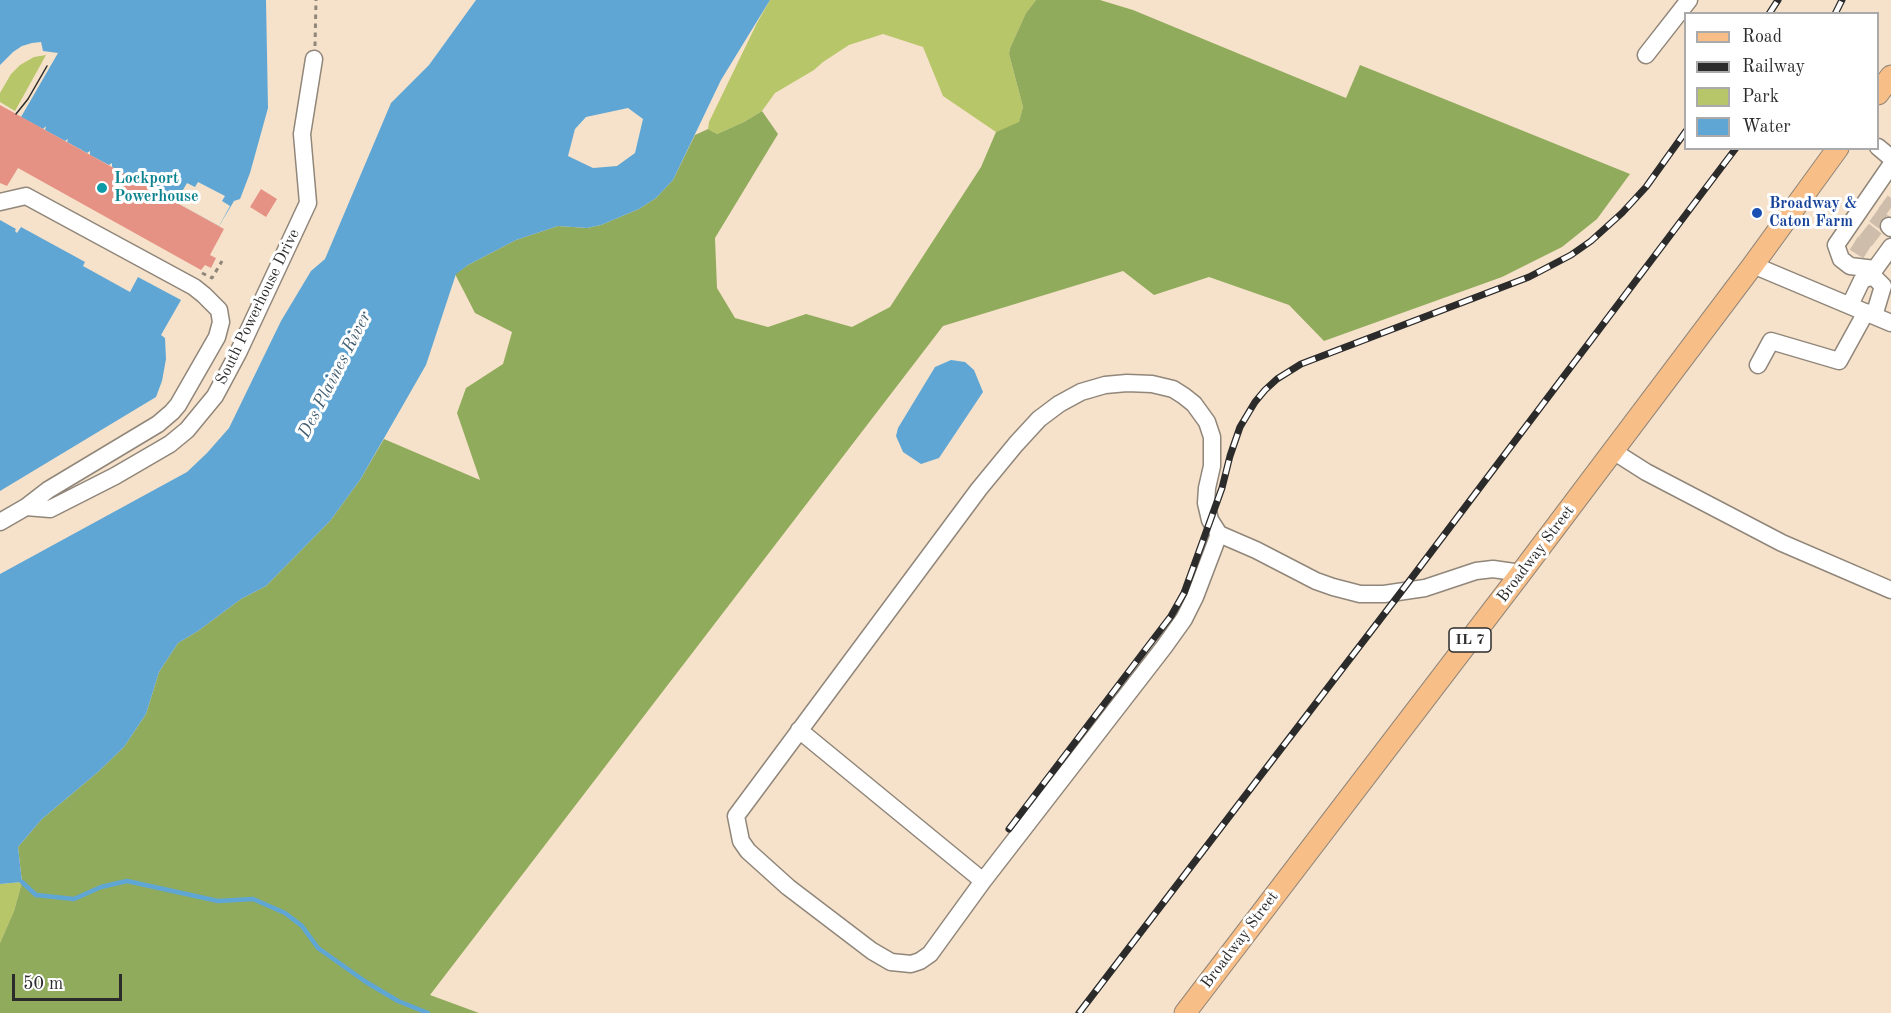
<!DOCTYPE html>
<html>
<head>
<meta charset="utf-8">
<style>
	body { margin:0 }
	#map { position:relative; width:1891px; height:1013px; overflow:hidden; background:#f6e2ca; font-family:"Old Standard TT",serif }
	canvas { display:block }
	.legend { position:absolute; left:1684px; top:12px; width:195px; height:138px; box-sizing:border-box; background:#fff; border:2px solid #aaa; margin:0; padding:8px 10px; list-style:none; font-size:18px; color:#2b2b2b }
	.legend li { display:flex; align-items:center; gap:12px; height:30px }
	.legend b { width:30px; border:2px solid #aaa }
	.scale { position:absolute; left:12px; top:974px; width:110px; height:27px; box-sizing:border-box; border:3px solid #2b2b2b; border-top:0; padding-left:8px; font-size:18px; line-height:21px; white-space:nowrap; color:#2b2b2b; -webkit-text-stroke:4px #fff; paint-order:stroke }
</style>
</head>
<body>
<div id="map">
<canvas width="1891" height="1013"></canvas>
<ul class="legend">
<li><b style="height:8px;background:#f7be87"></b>Road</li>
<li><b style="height:8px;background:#2b2b2b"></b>Railway</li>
<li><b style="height:16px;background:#b7c668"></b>Park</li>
<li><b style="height:16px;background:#5fa6d5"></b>Water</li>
</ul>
<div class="scale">50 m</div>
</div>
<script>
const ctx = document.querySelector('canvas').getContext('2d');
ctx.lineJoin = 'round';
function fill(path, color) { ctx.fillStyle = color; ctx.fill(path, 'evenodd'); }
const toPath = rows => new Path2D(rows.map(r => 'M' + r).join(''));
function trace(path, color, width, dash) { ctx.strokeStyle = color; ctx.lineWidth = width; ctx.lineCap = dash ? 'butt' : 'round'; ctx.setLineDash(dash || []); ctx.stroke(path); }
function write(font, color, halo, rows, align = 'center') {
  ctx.font = font + ' "Old Standard TT",serif'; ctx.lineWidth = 6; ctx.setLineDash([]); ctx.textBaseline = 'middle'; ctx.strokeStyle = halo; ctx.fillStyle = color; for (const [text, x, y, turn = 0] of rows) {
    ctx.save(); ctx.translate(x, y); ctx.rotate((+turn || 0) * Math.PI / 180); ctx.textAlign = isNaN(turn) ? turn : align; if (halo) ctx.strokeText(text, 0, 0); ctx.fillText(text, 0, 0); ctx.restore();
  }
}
fill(toPath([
	[770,0,1036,0,1026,13,1010,48,1009,54,1023,107,1019,123,996,132,943,96,923,47,883,34,849,45,823,62,814,70,775,93,762,111,744,122,717,134,708,129,709,122,757,23],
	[46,55,15,111,0,102,0,93,11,74,20,65,34,57],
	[22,882,14,911,0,943,0,884]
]), '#b7c668');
fill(toPath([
	[1036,0,1100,0,1133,10,1346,98,1360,65,1630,174,1597,219,1562,247,1502,277,1324,341,1289,305,1209,277,1154,295,1123,271,943,326,430,995,479,1013,0,1013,0,943,14,911,22,882,18,847,42,819,98,772,124,747,146,714,159,672,178,643,198,631,241,599,266,586,330,521,360,480,384,439,480,480,457,413,466,388,503,364,512,332,475,313,455,274,468,265,516,240,558,226,587,228,601,225,639,209,656,198,673,180,695,135,708,129,717,134,744,122,762,111,778,134,715,238,717,288,735,318,768,327,806,314,852,327,890,307,981,167,996,132,1019,122,1023,107,1009,54,1010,48,1026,13]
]), '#91ab5c');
fill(toPath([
	[0,0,266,0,268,108,250,173,240,199,234,201,219,226,180,204,181,202,177,200,176,202,156,191,157,188,154,190,134,179,134,176,131,178,112,167,112,163,109,165,90,155,90,151,87,153,67,142,68,139,65,141,45,130,46,126,43,129,21,117,58,53,43,51,41,42,32,43,22,46,13,52,0,65],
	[476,0,770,0,721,80,673,180,656,198,639,209,601,225,587,228,558,226,516,240,468,265,456,274,426,365,360,480,330,521,266,586,241,599,198,631,178,643,159,672,146,714,124,747,98,772,42,819,18,847,22,882,0,884,0,574,187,472,207,453,229,428,281,321,311,271,325,259,391,103,429,65],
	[628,108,643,119,635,153,617,166,593,168,568,156,575,129,586,117],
	[0,220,16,229,15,231,17,233,21,227,76,257,85,262,83,266,130,292,138,277,181,300,161,335,165,338,166,359,162,381,156,397,0,491],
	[951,360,965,362,974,370,983,392,939,458,921,464,903,452,896,436,898,428,935,367]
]), '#5fa6d5');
fill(toPath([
	[198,182,225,196,222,201,230,206,219,226,176,202,187,183,195,187]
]), '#f6e2ca');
trace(toPath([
	[22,882,36,895,74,899,101,887,127,881,218,901,253,899,285,913,302,926,318,948,366,982,398,1001,428,1013]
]), '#5fa6d5', 4.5);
fill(toPath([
	[0,105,224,229,210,255,216,258,211,268,205,265,201,270,18,168,7,186,0,183],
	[261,189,277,199,266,217,250,207]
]), '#e59284');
trace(toPath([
	[1883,202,1891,208],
	[1874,215,1889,226],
	[1864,230,1878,241],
	[1854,243,1870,253]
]), '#cdbdaa', 16, [16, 8]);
const minor = toPath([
	[1646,55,1689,0],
	[1878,147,1891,158],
	[1891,165,1836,245,1841,259,1850,266,1875,269,1891,247],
	[0,202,26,196,194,287,204,295,219,310,221,322,217,337,178,405,172,412,158,424,48,490,26,507],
	[1889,226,1891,228],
	[1753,265,1891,323],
	[1873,276,1883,286,1874,316],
	[1850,305,1862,280,1873,276],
	[1758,365,1771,341,1839,361,1866,312],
	[1613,451,1646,472,1782,543,1891,590],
	[0,522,26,507,50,509,115,476,170,444,187,430,215,396,238,353,308,203,302,134,314,59],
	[1219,534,1210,520,1206,503,1207,488,1212,466,1212,437,1207,422,1194,404,1184,396,1173,389,1152,384,1127,383,1105,385,1081,392,1059,404,1039,419,1016,444,979,489,736,816,741,841,748,851,788,887,872,951,891,962,911,964,920,961,930,954,983,881,1164,647,1184,619,1195,597,1219,534,1256,550,1316,581,1333,587,1360,594,1384,594,1425,588,1476,571,1493,569,1521,573],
	[799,730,983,881]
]);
const major = toPath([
	[1878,94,1891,76],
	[1185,1013,1521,573,1753,265,1838,148]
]);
trace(minor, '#90867a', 19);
trace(major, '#90867a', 23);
trace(toPath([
	[315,46,316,0],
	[202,273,212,278,222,261]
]), '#90867a', 3, [4.5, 4.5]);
trace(minor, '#fff', 16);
trace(major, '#f7be87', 21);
trace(toPath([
	[16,114,28,99,47,66]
]), '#2b2b2b', 1.5);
const rail = toPath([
	[1769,14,1778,0],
	[1835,14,1842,0],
	[1009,829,1171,616,1184,593,1222,488,1230,456,1240,427,1255,402,1265,390,1277,379,1301,364,1529,277,1571,255,1591,241,1622,213,1646,187,1686,131],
	[1079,1013,1401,592,1736,148]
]);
trace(rail, '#2b2b2b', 7);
trace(rail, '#fff', 4.5, [14]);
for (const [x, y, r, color] of [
	[102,188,6,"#0f9aa8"],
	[1757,213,6,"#1a4fb4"]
]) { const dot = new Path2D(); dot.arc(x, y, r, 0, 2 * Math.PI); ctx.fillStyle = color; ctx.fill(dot); trace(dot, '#fff', 2); }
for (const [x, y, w] of [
	[1470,640,42]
]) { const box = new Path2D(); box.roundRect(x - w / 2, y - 12, w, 24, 4.5); ctx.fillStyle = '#fff'; ctx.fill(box); trace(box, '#2b2b2b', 1.5); }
write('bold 15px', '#2b2b2b', null, [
	["IL 7",1470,640]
]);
write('bold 16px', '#0d838f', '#fff', [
	["Lockport",114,179],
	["Powerhouse",114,197]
], 'left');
write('bold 16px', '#164399', '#fff', [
	["Broadway &",1769,204],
	["Caton Farm",1769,222]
], 'left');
write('16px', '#2b2b2b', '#fff', [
	["South Powerhouse Drive",258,307,-64],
	["Broadway Street",1536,554,-53],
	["Broadway Street",1240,940,-53]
]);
write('italic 18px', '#405c6f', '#fff', [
	["Des Plaines River",335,375,-63]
]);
</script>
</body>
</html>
